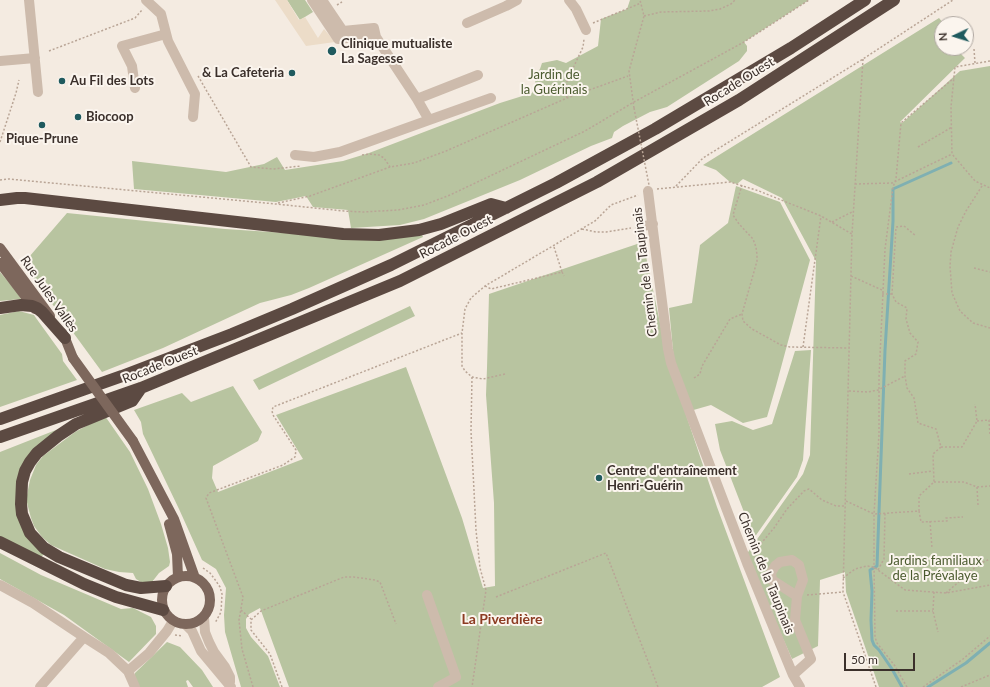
<!DOCTYPE html>
<html>
<head>
<meta charset="utf-8">
<style>
	body { margin:0 }
	#map { position:relative; width:990px; height:687px; overflow:hidden; background:#f4ebe1; font-family:Lato,sans-serif }
	canvas { display:block }
	.north { position:absolute; left:934px; top:16px; width:40px; height:40px; box-sizing:border-box; background:#fbf5ee; border:1px solid #aea6a0; border-radius:50%; rotate:266deg; font-size:11px; font-weight:700; line-height:16px; text-align:center; color:#3b302b }
	.north::after { content:''; display:block; margin:auto; width:14px; height:18px; background:#1f5a5e; clip-path:polygon(50% 0,100% 100%,50% 72%,0 100%) }
	.scale { position:absolute; left:844px; top:653px; width:71px; height:18px; box-sizing:border-box; border:2px solid #3b302b; border-top:0; padding-left:5px; font-size:12px; line-height:14px; white-space:nowrap; color:#3b302b; -webkit-text-stroke:3px #fbf5ee; paint-order:stroke }
</style>
</head>
<body>
<div id="map">
<canvas width="990" height="687"></canvas>
<div class="north">N</div>
<div class="scale">50 m</div>
</div>
<script>
const ctx = document.querySelector('canvas').getContext('2d');
ctx.lineJoin = 'round';
function fill(path, color) { ctx.fillStyle = color; ctx.fill(path, 'evenodd'); }
const toPath = rows => new Path2D(rows.map(r => 'M' + r).join(''));
function trace(path, color, width, dash) { ctx.strokeStyle = color; ctx.lineWidth = width; ctx.lineCap = dash ? 'butt' : 'round'; ctx.setLineDash(dash || []); ctx.stroke(path); }
function write(font, color, halo, rows, align = 'center') {
  ctx.font = font + ' Lato,sans-serif'; ctx.lineWidth = 4; ctx.setLineDash([]); ctx.textBaseline = 'middle'; ctx.strokeStyle = halo; ctx.fillStyle = color; for (const [text, x, y, turn = 0] of rows) {
    ctx.save(); ctx.translate(x, y); ctx.rotate((+turn || 0) * Math.PI / 180); ctx.textAlign = isNaN(turn) ? turn : align; if (halo) ctx.strokeText(text, 0, 0); ctx.fillText(text, 0, 0); ctx.restore();
  }
}
fill(toPath([
	[287,0,305,0,313,12,300,20],
	[630,0,809,0,744,42,747,46,747,51,739,61,667,107,650,112,623,126,614,132,612,138,591,146,520,180,424,219,400,225,351,228,348,210,313,207,306,196,276,202,134,189,132,161,226,172,264,164,277,157,285,170,343,161,369,153,500,103,532,93,536,85,534,76,540,69,542,63,557,60,566,63,598,46,601,19,627,9],
	[939,18,944,24,942,24,942,48,955,48,965,58,900,122,902,123,960,71,990,66,990,687,879,687,846,592,845,572,820,580,818,646,792,659,746,555,803,474,810,455,816,261,782,198,743,179,737,184,730,182,716,170,703,165],
	[736,186,780,202,810,260,776,386,767,417,743,423,711,405,690,411,674,361,669,308,692,303,700,245,728,223],
	[67,213,225,229,362,238,421,233,423,237,309,288,291,295,260,303,163,348,102,372,23,264],
	[643,242,668,361,717,507,780,677,762,687,289,687,260,608,249,614,246,619,246,628,251,637,268,656,280,687,241,687,225,632,224,615,226,588,216,569,202,560,179,509,143,434,141,422,134,410,182,393,191,402,233,386,262,432,258,441,213,466,212,478,218,492,303,459,276,415,406,367,462,518,483,588,495,586,494,503,486,395,487,368,489,294],
	[0,272,16,291,21,299,0,301],
	[410,306,415,316,259,390,253,380],
	[19,311,34,315,36,318,62,354,63,361,77,380,0,407,0,315],
	[811,350,803,460,797,477,754,538,720,450,715,424,732,421,753,430,772,424,795,351],
	[105,416,130,452,148,489,161,524,168,548,170,562,169,566,159,573,152,582,141,582,136,579,133,573,119,572,105,569,51,545,42,537,34,526,31,518,27,503,27,495,30,480,36,465,43,456,75,432],
	[61,428,17,489,44,554,39,559,0,539,0,452],
	[0,553,41,575,121,609,133,608,151,617,156,626,156,634,129,662,64,615,0,579],
	[167,642,180,647,202,670,213,687,193,687,188,680,186,681,188,687,136,687,135,682,135,673]
]), '#b8c4a0');
fill(toPath([
	[275,0,287,0,299,20,305,17,318,38,324,29,335,42,306,46]
]), '#ecdcc8');
trace(toPath([
	[902,687,892,669,879,650,874,645,872,640,871,620,872,591,870,570,877,566,885,350,893,221,893,189,951,163],
	[928,687,966,663,990,643]
]), '#7fb0b2', 3);
trace(toPath([
	[337,5,342,2],
	[644,16,661,12,709,11,720,9,731,4,735,0],
	[593,23,641,3],
	[974,49,975,63],
	[49,51,135,18,143,9],
	[863,59,852,234,843,592,876,687],
	[990,61,955,67,951,107,952,154,975,181,990,188],
	[198,76,251,167,273,169,301,166],
	[567,98,566,90,567,81,583,47,584,39],
	[634,108,629,71,644,16,640,0],
	[0,142,16,93,19,80],
	[918,147,952,127],
	[362,155,370,154,379,155,384,158,390,167],
	[0,180,9,179,276,204,344,211,363,212,398,210,424,205,450,195,585,131,634,102,744,42,809,0],
	[855,184,892,183,952,154],
	[742,185,733,215,739,224,753,239,756,247,757,255,757,261,742,314,743,321,752,329,781,345,790,347,849,348],
	[676,186,703,158,863,59,953,0],
	[982,186,966,211,958,227,951,252,950,266,952,293,960,311,973,323,990,328],
	[657,189,730,182,759,191,821,216,852,234],
	[278,203,310,196,390,167,414,163,446,151,567,98,628,76],
	[832,222,852,212],
	[582,229,596,232,606,232,631,228],
	[974,268,990,272],
	[562,272,564,276],
	[851,276,882,290],
	[485,286,491,289,562,272,554,247],
	[882,294,892,294],
	[803,347,821,216],
	[505,374,483,379,472,377,465,371,462,366,462,333,465,309,471,298,485,286,595,221,611,205,638,195],
	[472,377,471,431,476,530,480,568,486,590,472,687],
	[694,378,700,374,702,366,730,319,742,314],
	[849,391,868,392,878,390,905,376],
	[977,421,989,420,990,435],
	[941,447,962,447,977,421,975,404],
	[909,474,933,471],
	[934,482,964,482,977,487,990,486],
	[977,487,978,505],
	[846,501,874,514,919,511,919,496,934,482,933,454,941,447,936,429,918,423,914,398,907,388,905,376,905,361,916,354,918,342,910,333,906,319,907,308,896,302,892,294,896,227,904,226,916,236],
	[919,511,921,522,947,521,946,518,963,517],
	[930,521,932,548],
	[753,553,774,528,787,509,804,491,809,489,822,500,836,506,845,506],
	[203,568,210,573,216,581,220,587,222,594,221,612,215,623],
	[878,570,884,559,885,513],
	[843,578,855,569,867,566,874,567,878,570,905,590,946,593,990,585],
	[934,592,933,611,938,632],
	[946,593,979,564,990,559],
	[807,595,843,592],
	[496,597,606,553,658,687],
	[241,610,251,619],
	[896,611,933,611],
	[175,635,183,636],
	[253,687,242,649,239,620,243,597,206,498,209,493,283,465,295,457,296,450,273,415,272,411,273,407,462,333],
	[282,687,270,654,251,630,251,620,261,611,344,577,354,577,375,580,380,582,396,624],
	[907,687,895,666,877,643,875,637,874,562,874,514,879,434,879,377,885,249,893,187,896,179,901,123,954,78],
	[923,687,963,659,990,636],
	[961,687,990,675]
]), '#b9a596', 1.5, [2, 2]);
trace(toPath([
	[29,0,38,92],
	[146,0,161,14,168,41,195,94,193,117],
	[312,0,338,39,372,35,376,37,374,28,343,31,322,0],
	[569,0,576,9,586,30],
	[467,23,506,6,517,0],
	[0,61,35,58],
	[135,88,132,66,122,46,166,34],
	[417,99,478,75],
	[429,120,491,98],
	[295,155,314,157,340,152,429,120,417,99,376,37],
	[648,191,668,349,671,363,747,563,793,675,800,687],
	[640,227,653,224],
	[0,585,33,603,84,637],
	[427,595,456,677,438,687],
	[204,617,205,632,209,642,214,652,225,667,230,677,230,682],
	[186,625,192,631,201,651,231,687],
	[128,671,149,653,167,631,173,621],
	[793,675,811,659,795,620,797,596,803,580,799,565,792,560,780,562,775,566,771,573,772,580,797,596],
	[40,687,84,637,109,653,128,671,135,687]
]), '#cdbbac', 10);
trace(toPath([
	[0,248,50,316],
	[0,263,35,309],
	[62,333,65,338,73,358],
	[133,441,174,519,195,578],
	[169,524,177,554,178,577],
	'162 600a24 24 0 1 1 48 0a24 24 0 1 1-48 0Z'
]), '#7d675c', 10);
trace(toPath([
	[0,200,17,198,25,198,343,234,379,235,419,230,441,224,491,204,506,208],
	[0,308,21,305,32,306,37,308,42,312,65,338],
	[141,388,132,401,76,424,58,436,37,453,30,462,25,471,22,482,21,504,22,514,30,533,44,548,59,557,126,585,141,588,166,586],
	[0,419,122,376,232,334,292,309,391,265,556,183,655,129,791,48,865,0],
	[0,437,141,388,400,281,597,182,739,100,894,0],
	[0,542,84,584,116,597,163,610]
]), '#5c4a42', 12);
trace(toPath([
	[634,108,649,185]
]), '#b9a596', 1.5, [2, 2]);
trace(toPath([
	[73,358,133,441]
]), '#7d675c', 10);
for (const [x, y, r, color] of [
	[332,51,5,"#1f5a5e"],
	[292,73,4,"#1f5a5e"],
	[62,81,4,"#1f5a5e"],
	[78,117,4,"#1f5a5e"],
	[42,125,4,"#1f5a5e"],
	[599,478,4,"#1f5a5e"]
]) { const dot = new Path2D(); dot.arc(x, y, r, 0, 2 * Math.PI); ctx.fillStyle = color; ctx.fill(dot); trace(dot, '#fbf5ee', 1.5); }
write('bold 13px', '#3b302b', '#fbf5ee', [
	["Clinique mutualiste",341,44],
	["La Sagesse",341,59],
	["& La Cafeteria",284,73,"right"],
	["Au Fil des Lots",70,81],
	["Biocoop",86,117],
	["Pique-Prune",42,139,"center"],
	["Centre d'entraînement",607,471],
	["Henri-Guérin",607,486]
], 'left');
write('13px', '#4a5a2e', '#fbf5ee', [
	["Jardin de",554,75],
	["la Guérinais",554,90],
	["Jardins familiaux",935,561],
	["de la Prévalaye",935,576]
]);
write('13px', '#3b302b', '#fbf5ee', [
	["Rocade Ouest",739,82,-32],
	["Rocade Ouest",456,237,-27],
	["Chemin de la Taupinais",645,272,-97],
	["Rue Jules Vallès",49,294,55],
	["Rocade Ouest",160,365,-22],
	["Chemin de la Taupinais",766,573,68]
]);
write('bold 14px', '#8c3b22', '#fbf5ee', [
	["La Piverdière",502,619]
]);
</script>
</body>
</html>
